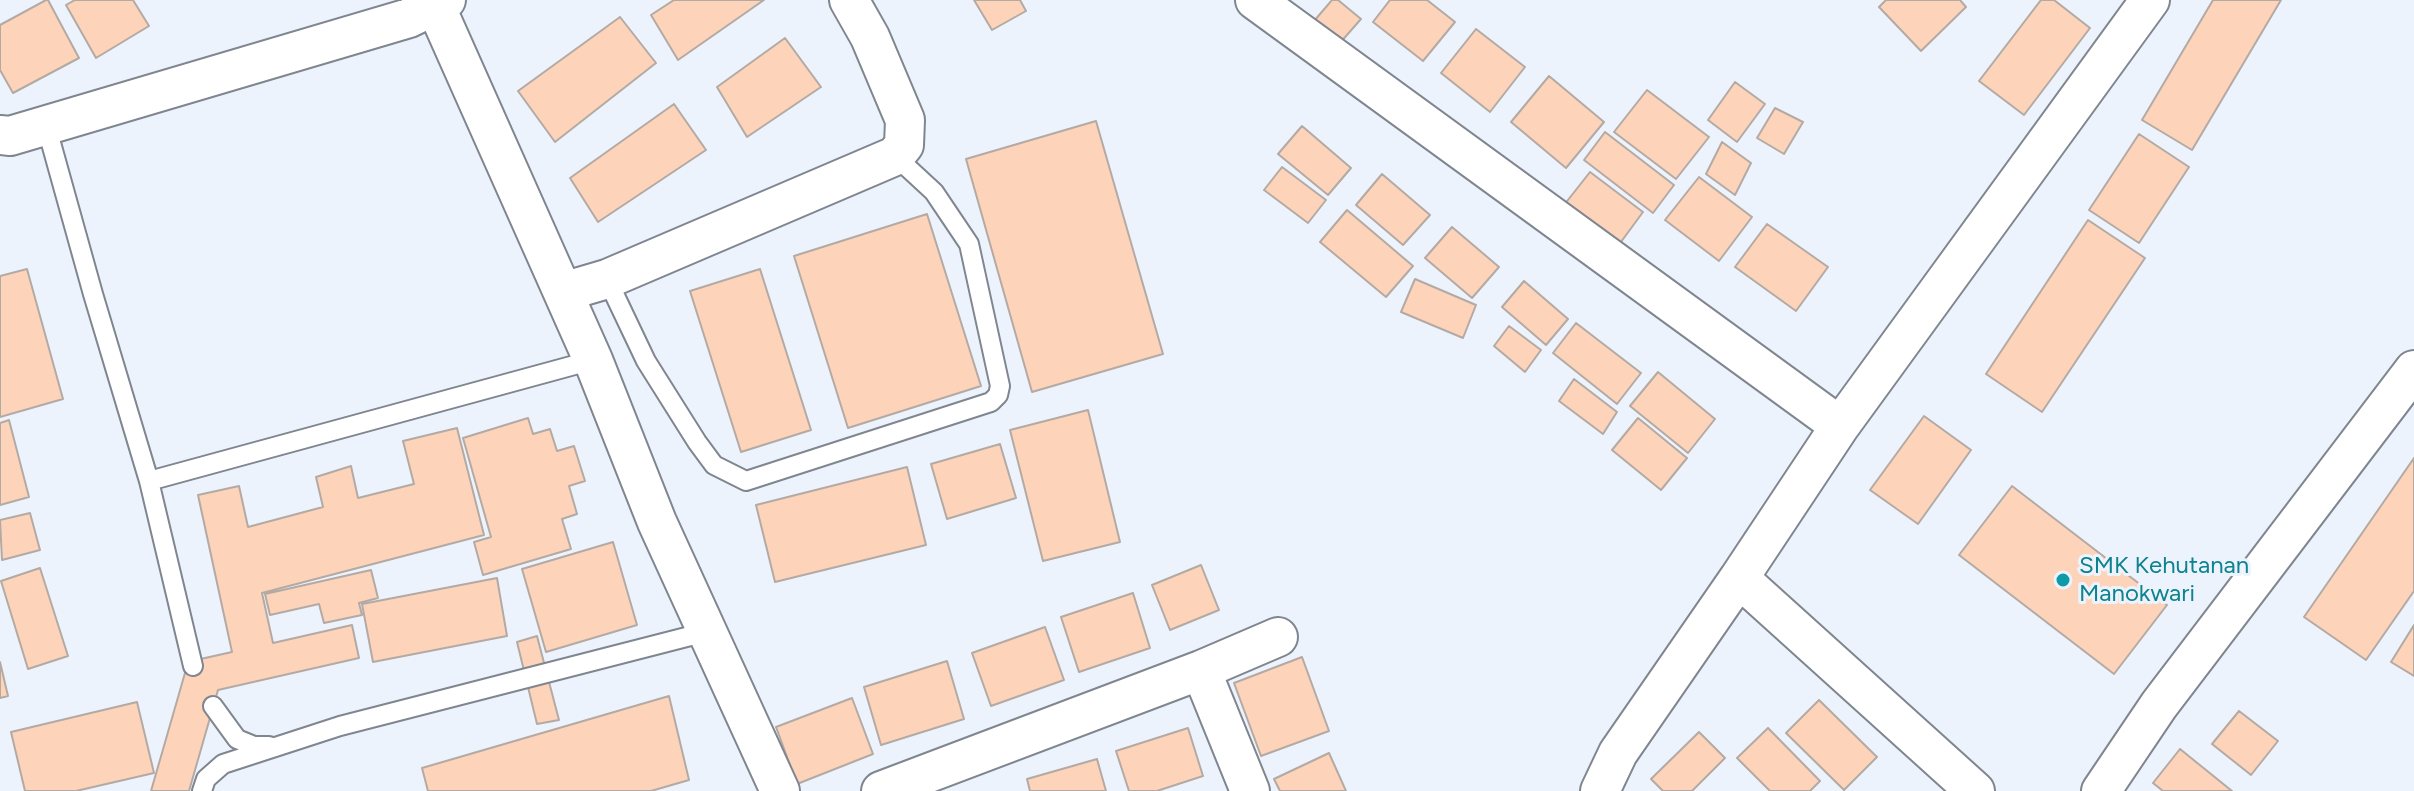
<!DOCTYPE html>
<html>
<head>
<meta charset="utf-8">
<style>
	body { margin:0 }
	canvas { display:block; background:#edf3fd }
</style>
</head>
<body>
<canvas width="2414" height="791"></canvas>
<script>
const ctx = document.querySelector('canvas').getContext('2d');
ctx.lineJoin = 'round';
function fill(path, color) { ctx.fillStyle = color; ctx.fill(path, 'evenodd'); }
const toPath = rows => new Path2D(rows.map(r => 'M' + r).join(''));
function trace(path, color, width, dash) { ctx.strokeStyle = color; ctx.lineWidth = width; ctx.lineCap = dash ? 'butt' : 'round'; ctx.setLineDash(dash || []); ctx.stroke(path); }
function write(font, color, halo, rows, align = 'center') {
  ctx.font = font + ' Figtree,sans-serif'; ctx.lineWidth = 6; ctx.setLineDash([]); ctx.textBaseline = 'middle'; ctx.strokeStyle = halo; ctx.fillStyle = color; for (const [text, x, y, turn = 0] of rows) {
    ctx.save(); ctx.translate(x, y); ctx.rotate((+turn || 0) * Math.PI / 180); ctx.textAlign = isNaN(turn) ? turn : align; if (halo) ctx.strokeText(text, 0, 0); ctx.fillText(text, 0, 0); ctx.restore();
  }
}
const building = toPath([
	[46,0,48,0,79,58,13,93,0,70,0,25,46,0],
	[75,0,133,0,149,26,96,58,66,5,75,0],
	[674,0,764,0,678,60,651,15,674,0],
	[974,0,1020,0,1026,11,992,30,974,0],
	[1332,0,1338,0,1361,19,1339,44,1314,21,1332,0],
	[1390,0,1427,0,1455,22,1423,61,1373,22,1390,0],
	[1886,0,1960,0,1966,7,1921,51,1879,7,1886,0],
	[2041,0,2054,0,2090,28,2024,115,1979,81,2041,0],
	[2213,0,2281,0,2192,150,2142,120,2213,0],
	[620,17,656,63,555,142,518,91,620,17],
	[1476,29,1525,67,1490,112,1441,73,1476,29],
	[785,38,821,87,747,137,717,87,785,38],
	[1549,76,1604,122,1566,168,1511,122,1549,76],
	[1735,82,1765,104,1737,142,1708,120,1735,82],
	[1647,90,1709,137,1676,179,1614,132,1647,90],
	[674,104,706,150,598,222,570,178,674,104],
	[1775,108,1803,122,1784,154,1757,138,1775,108],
	[1096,121,1163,354,1032,392,966,159,1096,121],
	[1302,126,1351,168,1328,195,1278,154,1302,126],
	[1605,132,1674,185,1653,213,1584,160,1605,132],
	[2139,134,2189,167,2139,243,2089,210,2139,134],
	[1722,142,1751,163,1735,195,1706,174,1722,142],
	[1282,167,1326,200,1308,223,1264,190,1282,167],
	[1590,172,1643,212,1618,246,1564,205,1590,172],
	[1382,174,1430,215,1403,245,1356,205,1382,174],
	[1699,177,1752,217,1719,261,1665,220,1699,177],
	[1347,210,1413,266,1386,297,1320,242,1347,210],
	[927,214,981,386,848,428,794,256,927,214],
	[2088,220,2145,258,2042,412,1986,374,2088,220],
	[1767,224,1828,267,1796,311,1735,267,1767,224],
	[1452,227,1499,267,1472,298,1425,258,1452,227],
	[27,269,63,399,0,417,0,276,27,269],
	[760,269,811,430,741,452,690,291,760,269],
	[1415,279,1476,305,1463,338,1401,312,1415,279],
	[1524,281,1568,319,1546,345,1502,307,1524,281],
	[1576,323,1641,373,1617,404,1553,353,1576,323],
	[1509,326,1541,350,1525,372,1494,346,1509,326],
	[1658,372,1715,419,1688,453,1630,406,1658,372],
	[1574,379,1617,412,1603,434,1559,401,1574,379],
	[1088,410,1120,542,1043,561,1010,430,1088,410],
	[1924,416,1971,450,1918,524,1870,490,1924,416],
	[528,418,533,434,550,429,557,451,574,446,585,481,569,486,577,514,562,519,571,549,483,575,474,542,491,537,463,438,528,418],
	[1638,418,1687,458,1661,490,1612,450,1638,418],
	[9,420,29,497,0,505,0,423,9,420],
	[457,428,484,535,262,593,273,643,352,625,359,658,218,690,189,791,151,791,187,666,196,660,232,652,198,495,239,486,248,527,323,507,316,477,351,466,358,498,414,484,403,441,457,428],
	[1000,444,1016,498,947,519,931,464,1000,444],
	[2414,458,2414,591,2366,660,2304,617,2414,458],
	[907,467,926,545,775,582,756,505,907,467],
	[2012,486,2167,605,2114,674,1959,555,2012,486],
	[30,513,40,550,2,560,0,520,30,513],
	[613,542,637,625,546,652,522,569,613,542],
	[1201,565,1219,610,1170,630,1152,585,1201,565],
	[40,568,68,656,28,669,1,581,40,568],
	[371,570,378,598,359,603,362,615,324,623,319,604,270,615,265,594,371,570],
	[497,578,507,636,373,662,362,604,497,578],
	[1133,593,1150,648,1079,672,1061,617,1133,593],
	[2414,625,2414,676,2391,662,2414,625],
	[1045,627,1064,680,991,706,972,653,1045,627],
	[537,636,559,720,537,724,517,642,537,636],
	[1302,657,1329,731,1261,756,1234,683,1302,657],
	[947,661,964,719,881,745,864,687,947,661],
	[0,662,8,696,0,698,0,662],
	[669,696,689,780,651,791,428,791,422,768,669,696],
	[852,698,873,754,797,784,776,727,852,698],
	[1819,700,1877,757,1844,790,1786,733,1819,700],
	[137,702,154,773,76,791,25,791,11,732,137,702],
	[2239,711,2278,741,2251,775,2212,744,2239,711],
	[1188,728,1203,776,1157,791,1129,791,1116,751,1188,728],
	[1768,728,1820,781,1810,791,1770,791,1737,758,1768,728],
	[1699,732,1725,758,1692,791,1663,791,1651,779,1699,732],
	[2180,749,2232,791,2163,791,2153,783,2180,749],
	[1329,753,1346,791,1280,791,1274,779,1329,753],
	[1097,759,1106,791,1030,791,1027,779,1097,759]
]);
fill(building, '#fdd3ba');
trace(building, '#b4aaa4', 2);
const lane = toPath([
	[46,125,93,294,149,481,193,666],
	[607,279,646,361,697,442,714,465,746,481,991,402,998,395,1000,386,969,244,934,192,895,156],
	[149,481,593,360],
	[213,706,237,739,254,746,269,746],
	[202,791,206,779,223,764,340,726,706,632]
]);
const street = toPath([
	[1255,0,1840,426],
	[435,5,593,360,657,522,780,791],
	[0,135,10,136,409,18,446,0],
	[563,292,607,279,895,156,904,145,905,120,870,37,849,0],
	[1201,670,1250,791],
	[881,791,1201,670,1278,637],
	[1600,791,1618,753,1739,578],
	[1975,791,1739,578,1840,426,2150,0],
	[2101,791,2159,705,2414,370]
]);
trace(lane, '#80868f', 22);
trace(street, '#80868f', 42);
trace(lane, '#fff', 18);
trace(street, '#fff', 38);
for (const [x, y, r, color] of [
	[2063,580,8,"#0f9aa8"]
]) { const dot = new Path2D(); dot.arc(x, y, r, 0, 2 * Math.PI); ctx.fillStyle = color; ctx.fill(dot); trace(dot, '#edf3fd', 3); }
write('24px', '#0d838f', '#edf3fd', [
	["SMK Kehutanan",2079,566],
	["Manokwari",2079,594]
], 'left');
</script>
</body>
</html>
